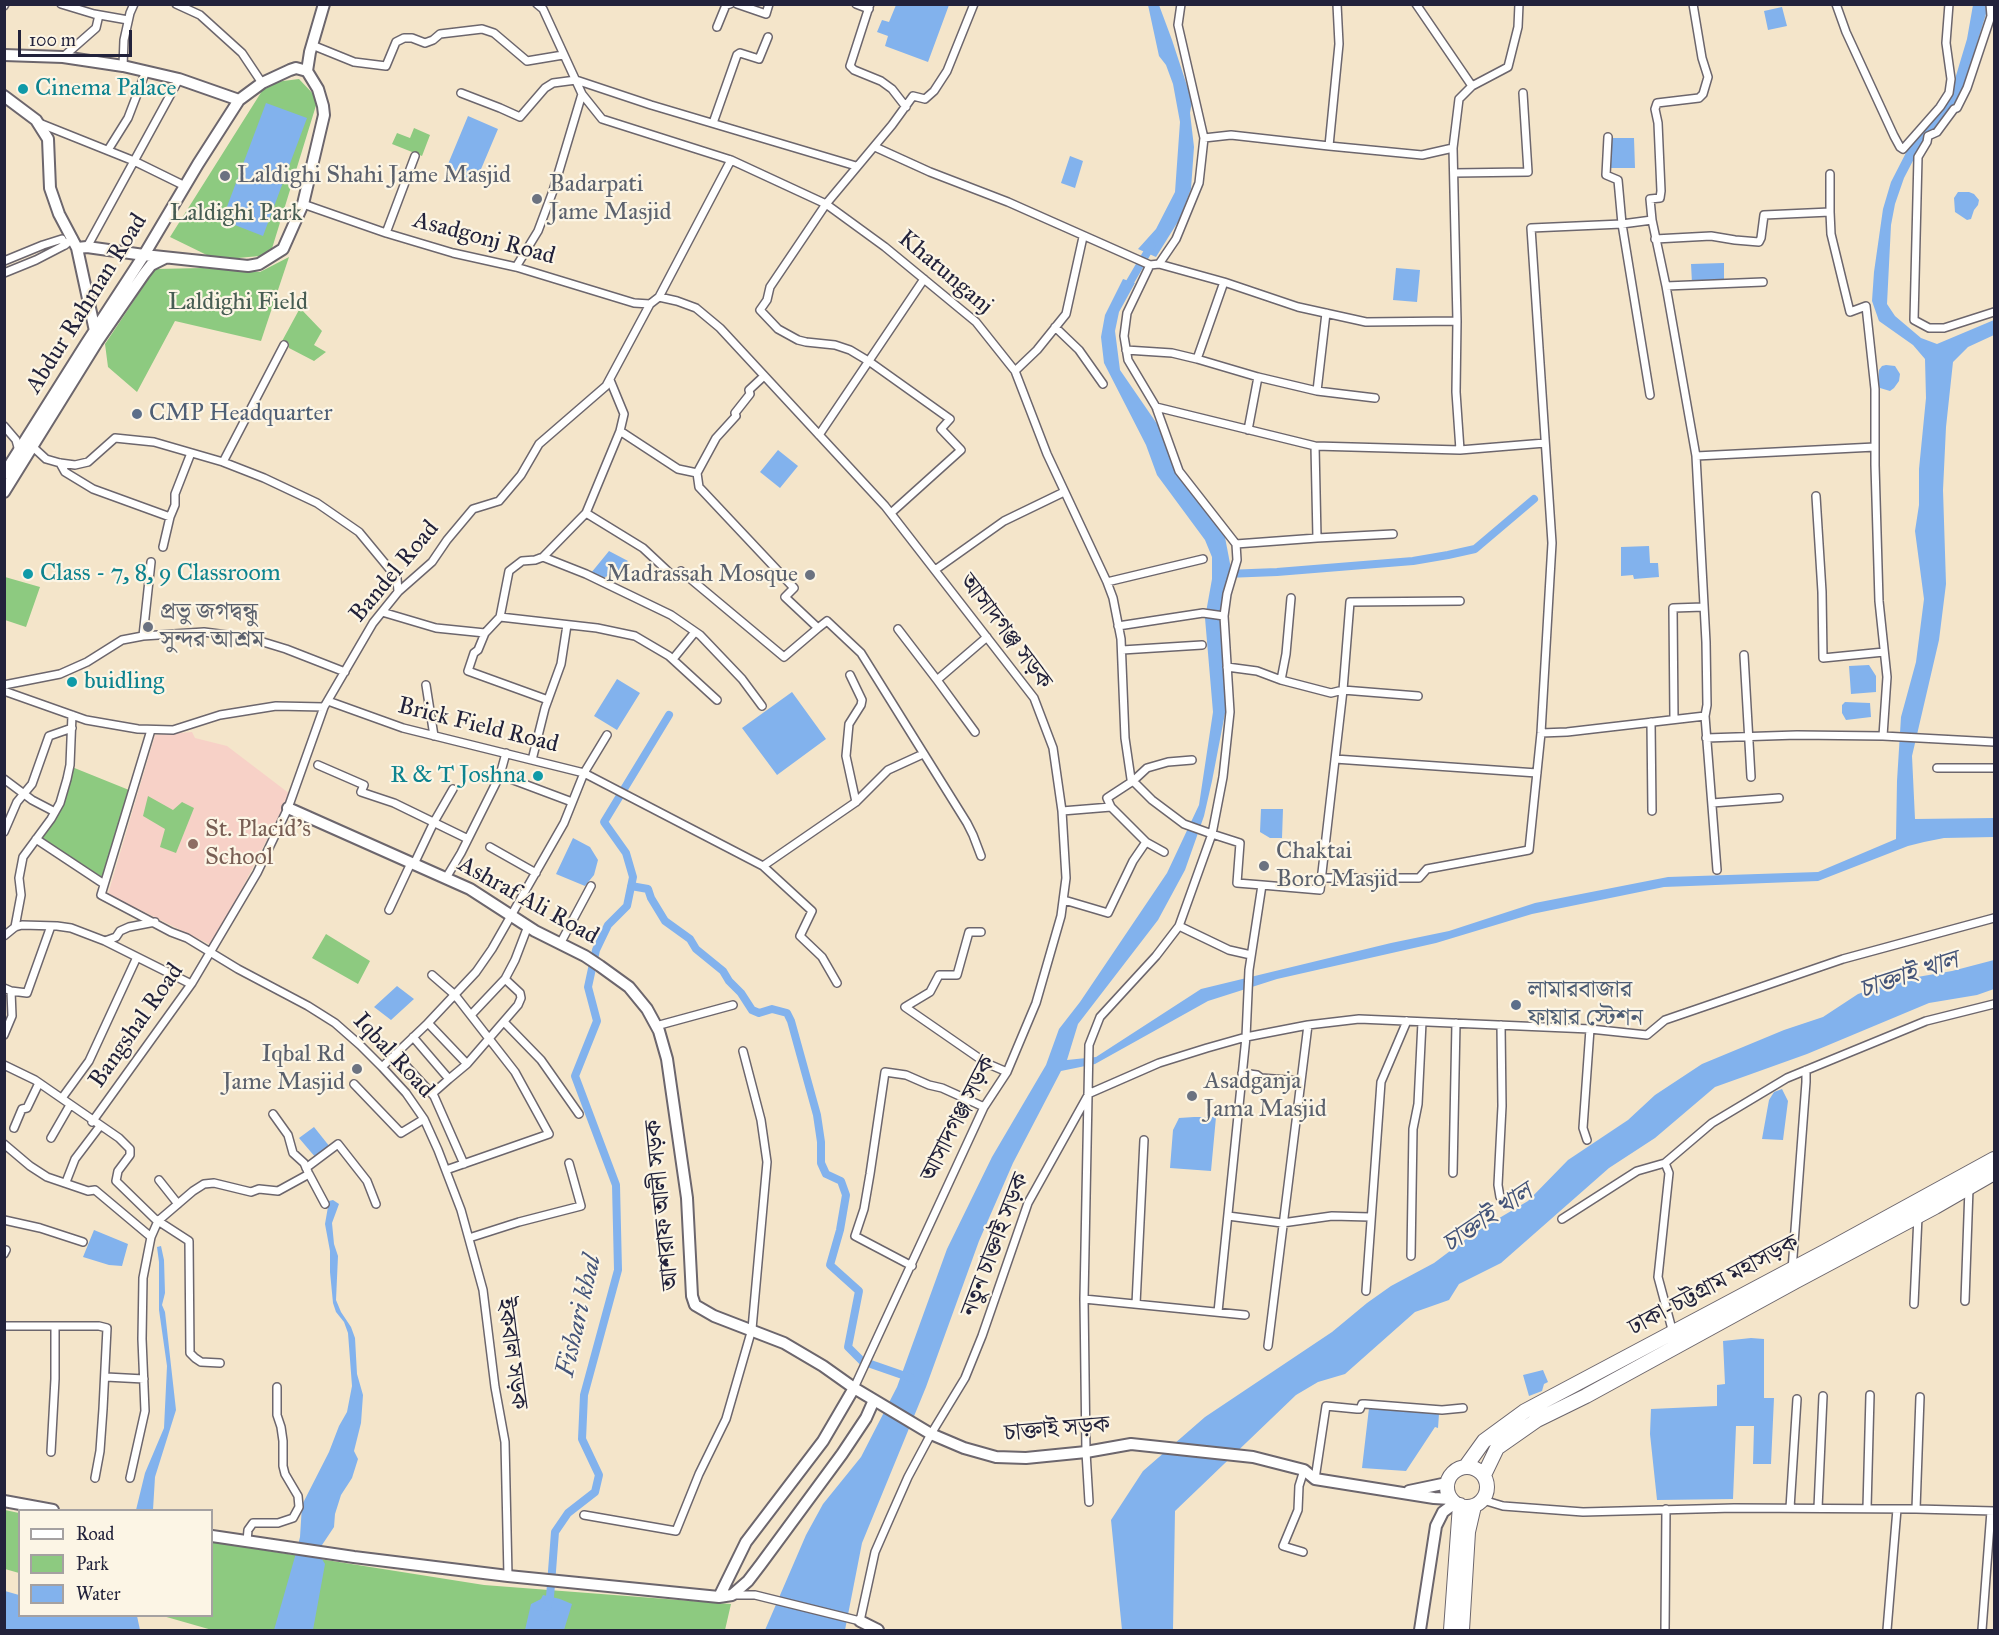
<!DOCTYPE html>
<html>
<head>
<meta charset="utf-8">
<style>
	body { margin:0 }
	#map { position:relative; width:1999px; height:1635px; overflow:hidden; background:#f4e5ca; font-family:"IM FELL Great Primer",serif }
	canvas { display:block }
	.frame { position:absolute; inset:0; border:6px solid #22223b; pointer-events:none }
	.legend { position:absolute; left:18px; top:1509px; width:195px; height:108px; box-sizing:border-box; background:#fcf5e5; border:2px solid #a5a1a1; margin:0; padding:8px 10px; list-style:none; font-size:18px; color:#22223b }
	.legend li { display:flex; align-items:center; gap:12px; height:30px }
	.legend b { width:30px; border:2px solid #a5a1a1 }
	.scale { position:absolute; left:18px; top:30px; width:114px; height:27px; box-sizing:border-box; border:3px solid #22223b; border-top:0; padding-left:8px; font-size:18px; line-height:21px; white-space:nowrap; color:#22223b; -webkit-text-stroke:4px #fcf5e5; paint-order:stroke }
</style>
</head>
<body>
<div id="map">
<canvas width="1999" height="1635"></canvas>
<div class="frame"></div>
<ul class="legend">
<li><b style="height:8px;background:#fff"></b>Road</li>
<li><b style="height:16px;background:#8dca80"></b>Park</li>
<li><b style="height:16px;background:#82b2ed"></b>Water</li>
</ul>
<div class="scale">100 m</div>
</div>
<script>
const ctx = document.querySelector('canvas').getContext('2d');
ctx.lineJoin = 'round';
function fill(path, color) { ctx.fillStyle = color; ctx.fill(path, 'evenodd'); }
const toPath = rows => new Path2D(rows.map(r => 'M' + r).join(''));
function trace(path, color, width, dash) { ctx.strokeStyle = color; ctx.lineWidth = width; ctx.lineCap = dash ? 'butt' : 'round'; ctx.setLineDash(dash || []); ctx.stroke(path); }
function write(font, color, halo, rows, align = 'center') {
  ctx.font = font + ' "IM FELL Great Primer","Noto Serif Bengali",serif'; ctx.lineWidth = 4.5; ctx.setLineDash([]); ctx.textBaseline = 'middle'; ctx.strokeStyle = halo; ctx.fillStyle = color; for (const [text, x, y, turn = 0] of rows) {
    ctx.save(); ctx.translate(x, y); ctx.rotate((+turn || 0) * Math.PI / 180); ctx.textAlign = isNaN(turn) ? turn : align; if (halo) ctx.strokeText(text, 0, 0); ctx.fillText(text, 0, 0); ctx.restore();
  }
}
fill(toPath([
	[192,732,195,738,227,746,290,794,213,946,108,894,155,735]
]), '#f7d1c7');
fill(toPath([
	[299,79,318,99,270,255,217,260,170,237,267,83],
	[414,128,430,135,422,156,392,144,397,133,410,138],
	[289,257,261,341,175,321,137,392,108,367,105,344,155,269,203,268,260,272],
	[300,308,322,331,314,345,326,352,314,361,289,348,288,342,281,343],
	[5,577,40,587,26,627,5,620],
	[72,767,129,790,102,877,42,838,61,807],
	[148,796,173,810,182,802,194,808,176,853,160,847,165,829,143,816],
	[326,934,370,961,358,984,312,958],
	[5,1510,19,1513,19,1573,5,1569],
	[212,1542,484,1585,731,1604,725,1630,212,1630,163,1616,212,1616]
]), '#8dca80');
fill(toPath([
	[896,5,949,5,928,62,885,46,888,36,877,32,882,20,889,22],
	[1148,5,1159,5,1172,40,1192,101,1190,113,1194,147,1191,189,1179,220,1156,257,1138,249,1156,229,1175,192,1180,122,1173,84,1166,65,1159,56],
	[1973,5,1986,5,1986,14,1960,99,1917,153,1904,178,1895,204,1891,225,1887,304,1895,316,1921,338,1937,344,1994,320,1994,335,1968,347,1953,362,1946,427,1943,490,1946,584,1939,640,1912,756,1915,819,1994,818,1994,837,1944,838,1924,842,1908,846,1818,881,1664,887,1532,914,1436,943,1277,979,1208,1001,1095,1064,1061,1071,1013,1163,979,1241,926,1387,862,1543,845,1630,765,1630,806,1535,823,1504,861,1457,897,1387,947,1249,992,1157,1046,1065,1059,1029,1080,1002,1167,873,1199,805,1213,712,1205,618,1212,579,1212,557,1205,540,1157,475,1146,445,1104,363,1101,337,1105,315,1123,279,1135,283,1119,312,1115,331,1120,370,1164,434,1171,462,1180,477,1224,532,1232,574,1226,583,1221,611,1227,703,1212,781,1204,816,1185,870,1158,920,1078,1024,1067,1060,1096,1057,1201,989,1391,943,1449,931,1535,903,1668,877,1818,872,1896,839,1897,781,1901,717,1916,662,1924,599,1915,531,1919,505,1919,469,1926,398,1925,359,1913,345,1879,321,1872,301,1874,272,1883,209,1891,182,1912,141,1949,99,1967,39],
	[1782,7,1787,26,1768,30,1764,11],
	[266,103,307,118,263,236,222,220],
	[468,116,498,129,476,181,467,184,451,181,446,169],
	[1610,138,1634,138,1635,168,1610,168],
	[1070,156,1083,161,1075,188,1061,183],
	[1958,192,1969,192,1974,194,1979,200,1978,205,1974,210,1971,219,1967,220,1955,212,1954,198],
	[1724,263,1724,282,1692,283,1691,264],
	[1396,268,1420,270,1417,302,1393,300],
	[1886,365,1895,366,1900,374,1899,381,1894,388,1890,391,1880,388,1878,386,1879,370,1882,366],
	[778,450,798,466,780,488,760,472],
	[1649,546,1650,563,1658,563,1659,577,1634,579,1633,575,1621,576,1621,547],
	[609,551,628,561,619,571,603,578,591,573],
	[1869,665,1876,676,1876,692,1851,694,1849,666],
	[617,679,640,693,617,730,594,716],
	[792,692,826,739,777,775,742,728],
	[1845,702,1870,703,1871,717,1846,720,1842,713,1842,705],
	[1261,809,1283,809,1282,838,1270,838,1260,832],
	[573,838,590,847,598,860,594,875,585,886,556,874],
	[1994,960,1994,989,1977,995,1929,1003,1807,1054,1715,1087,1655,1138,1609,1168,1501,1263,1459,1284,1449,1300,1415,1312,1345,1374,1318,1382,1296,1395,1175,1511,1173,1630,1122,1630,1111,1520,1143,1471,1205,1417,1332,1332,1367,1303,1391,1286,1434,1263,1474,1233,1528,1201,1568,1160,1628,1120,1655,1095,1702,1064,1784,1030,1823,1017,1858,994,1900,980,1952,971],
	[397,986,414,999,391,1020,374,1007],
	[1782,1089,1788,1101,1783,1140,1762,1139,1769,1100,1774,1092],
	[1194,1117,1216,1117,1211,1171,1170,1168,1173,1130,1179,1118],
	[314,1127,330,1147,316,1158,299,1138],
	[333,1200,339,1204,332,1223,334,1244,338,1256,336,1300,341,1312,351,1327,355,1338,357,1374,363,1395,361,1423,354,1451,358,1459,352,1478,341,1495,335,1514,334,1527,322,1545,320,1556,325,1564,313,1630,274,1630,296,1553,300,1537,302,1505,329,1452,339,1426,347,1412,352,1386,348,1333,344,1322,336,1312,333,1303,330,1272,330,1251,325,1224,329,1201],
	[94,1230,128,1244,122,1266,109,1265,83,1257],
	[161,1246,164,1260,165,1293,162,1305,165,1312,176,1410,155,1477,153,1510,136,1510,145,1473,164,1428,167,1366,159,1310,159,1262,157,1247],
	[1751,1338,1764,1339,1764,1398,1774,1398,1771,1464,1753,1464,1754,1426,1736,1426,1733,1499,1657,1500,1650,1434,1651,1409,1717,1406,1717,1385,1725,1384,1723,1341],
	[1543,1370,1548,1382,1544,1384,1542,1391,1529,1396,1523,1375],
	[1369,1408,1439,1414,1438,1428,1435,1427,1406,1471,1362,1468],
	[5,1591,19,1595,20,1616,137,1616,140,1630,144,1630,5,1630],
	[543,1595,560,1599,572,1604,564,1630,525,1630,531,1604,541,1599]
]), '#82b2ed');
trace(toPath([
	[1130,282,1151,246],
	[1226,574,1277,572,1413,561,1448,555,1475,549,1534,499],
	[631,886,648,889,651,898,665,921,690,939,696,949,723,971,729,981,741,993,752,1010,759,1013,772,1009,787,1013,791,1021,817,1115,821,1142,821,1163,826,1174,841,1181,846,1195,840,1230,830,1265,859,1291,848,1347,862,1361,911,1378],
	[547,1607,550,1597,555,1532,568,1513,595,1492,599,1475,582,1439,584,1395,618,1270,616,1185,575,1076,597,1021,588,987,596,950,608,925,627,906,633,877,626,853,604,822,669,715]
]), '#82b2ed', 8);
const street = toPath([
	[61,4,94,14,128,20],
	[176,4,200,15,242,53,262,83],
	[537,4,543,9,582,94,602,119,731,160,826,204,885,247,976,322,1015,371,1047,454,1107,582,1113,598,1121,639,1125,738,1131,779,1152,800,1184,824,1212,834,1223,777,1230,712,1224,616,1227,594,1237,560,1236,544,1179,471,1156,407,1128,360,1124,336,1127,313,1150,265],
	[737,4,766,14,769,4],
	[856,4,869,9],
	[870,4,850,66,854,70,881,81,892,89,906,107],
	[1181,4,1178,25,1204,138,1231,135,1329,146],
	[1337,4,1339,44,1329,146,1422,155,1453,148,1459,99,1472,86,1416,4],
	[1693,4,1702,58,1708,77,1703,94,1699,98,1657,103,1655,109,1658,123,1661,191,1660,198,1650,199,1652,220,1666,286,1696,456,1706,642,1707,705,1705,716,1717,870],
	[1836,4,1846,32,1894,136,1900,147,1903,149,1940,107,1949,93,1951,79,1946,43,1949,4],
	[1990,4,1991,16,1967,88,1957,108,1954,109,1937,132,1928,136,1927,142,1918,157,1914,320,1929,328,1944,328,1994,312],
	[4,6,5,4],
	[717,27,726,5,730,4],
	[312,45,354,62,386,66,396,42,404,38,412,38,425,43,433,40,440,34,482,29,494,33,527,61,563,55],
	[63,57,96,28,99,15],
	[123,66,124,40,130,13,134,4],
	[1472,86,1508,67,1518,27,1519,4],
	[461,93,500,108,520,117,545,88,553,83,576,80,651,105,856,166],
	[39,123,134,161,185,186],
	[713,123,737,55,740,53,759,59,768,37],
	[1608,137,1606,175,1618,180,1622,224,1650,395],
	[875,147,930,172,1008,202,1150,265,1159,264,1224,282,1298,307,1366,322,1457,321],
	[1453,148,1457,321,1456,392,1460,450],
	[108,150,128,118,146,71],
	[1454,173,1528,172,1523,93],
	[1830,174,1830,212],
	[303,204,386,233,453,253,516,267,634,303,650,304],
	[386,233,415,156],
	[1655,239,1711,236,1735,240,1759,242,1761,238,1764,215,1830,212,1831,234,1850,312,1866,306,1875,389,1875,465,1879,601,1887,677,1883,736],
	[87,247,179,79],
	[4,261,43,245,62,239,65,245,73,238],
	[1159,264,1176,239,1199,183,1204,138],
	[516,267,538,231,553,191,582,94],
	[4,273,36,260,65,245],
	[1224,282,1197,359,1258,377,1317,391,1375,398],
	[1666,286,1763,282],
	[659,297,677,301,696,308,720,328,885,506,1034,698,1053,748,1062,811,1066,878,1061,916,1036,1003,1007,1072,984,1107,854,1388],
	[1055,327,1079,350,1103,384],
	[1126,350,1172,353,1197,359],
	[1015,371,1037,350,1066,314,1083,237],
	[764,376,749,390,750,394,735,413,736,416,716,438,697,473,699,487,794,588,785,597,818,628,827,621,861,653,967,823,973,835,981,856],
	[610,380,624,414,620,431],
	[1317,391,1326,313],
	[1156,407,1315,446,1460,450,1545,443],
	[4,426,16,440,19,451],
	[1248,430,1258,377],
	[819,435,924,279],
	[1315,446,1317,538,1393,534],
	[33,447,46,459,60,463,75,465,88,462,115,438,154,442,223,462,264,478,317,503,359,532,397,578,398,592],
	[1696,456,1875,447],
	[223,462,284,345],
	[60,463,65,472,93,489,170,517,175,505,175,494,191,453],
	[1816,496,1822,592,1823,658,1884,652],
	[586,513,643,548,675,578,681,571,784,657,818,628],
	[891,513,961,450,941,429,950,419,870,362,850,350,835,345,806,342,798,340,778,329,760,310,767,300,770,287,826,204,892,125,913,96,925,99,934,91,947,71,974,4],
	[1236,544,1317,538],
	[163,547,170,517],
	[543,557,586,574,671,615,700,635,742,679,762,706],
	[935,570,1004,521,1064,492],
	[1107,582,1203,559],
	[1291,598,1286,654,1281,680,1331,693,1343,690,1418,696],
	[382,612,436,628,485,633,500,617,597,628,635,636,669,656,717,700],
	[500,617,509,571,522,561,535,560,543,557,586,513,620,431,678,469,697,473],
	[1118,626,1203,613,1224,616],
	[898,629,937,680,975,732],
	[485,633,478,650,474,653,468,671,548,700],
	[143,636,151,562],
	[1122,650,1202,645],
	[1744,655,1751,777],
	[673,659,695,632],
	[1227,667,1257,671,1281,680],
	[850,675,862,700,861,705,849,724,846,756,856,802],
	[937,680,987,637],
	[4,685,60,674,87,662,122,640,143,636,204,632,250,638,286,649,345,672],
	[426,685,434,736],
	[4,691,86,720,138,729,173,730,220,715,276,706,324,707],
	[328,701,403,728,584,773,763,866,812,911,800,936,822,957,837,983],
	[1674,719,1673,608,1704,607],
	[1651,722,1652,811],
	[151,730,101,895,171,932,187,938,238,969,308,1006,335,1023,360,1045,382,1067,406,1093,424,1119,438,1150,461,1210,483,1290,495,1387,505,1442,508,1576],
	[1541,733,1567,732,1705,716],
	[1706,738,1797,735,1883,736,1994,742],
	[1335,759,1537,773],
	[532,760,545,708,561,664,567,625],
	[318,765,364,785,361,792,394,803,468,839],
	[1937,768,1994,768],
	[500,775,572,802],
	[4,779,32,800,55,812],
	[1712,803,1779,798],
	[1062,811,1111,807],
	[4,832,17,802,32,784,49,736,72,728],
	[36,839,104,884],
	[490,847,536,873],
	[1164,852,1146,842,1111,807,1107,798,1133,781,1147,768,1168,762,1192,760],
	[414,864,434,822,453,789],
	[763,866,856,802,888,770,923,754],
	[446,878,461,853,500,775,506,753],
	[1322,878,1419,878,1427,869,1529,850,1541,733,1552,543,1531,228,1622,224,1652,220],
	[1064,900,1108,913,1133,861,1146,842],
	[389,910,411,863],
	[1179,926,1229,950,1251,955],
	[15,927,21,895,19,878,23,857,51,819,60,803,67,779,70,765,72,715],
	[981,932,969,932,957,975,939,975,930,992,905,1007,986,1063,1007,1072],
	[4,936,15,927,22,925,57,926,71,928,105,941,116,937,120,931,129,927,155,922],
	[105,941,191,984],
	[560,944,591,886],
	[432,975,455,995,515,1072,549,1134,446,1170],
	[4,988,11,991,27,993,51,926],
	[471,1015,505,979],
	[504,1022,541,1060,579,1114],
	[428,1023,476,972,492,949,564,823,584,773,607,735],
	[656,1026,733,1005],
	[4,1035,12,1016,11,991],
	[413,1037,449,1079,467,1064],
	[395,1054,434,1096,464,1164],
	[4,1065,35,1080,119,1138,130,1149,130,1155,118,1171,116,1181,155,1219,189,1241,190,1353,195,1358,201,1362,220,1363],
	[382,1067,428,1023,467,1064,518,1005,521,998,520,993,505,979,515,960,528,926],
	[1242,1073,1257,1075,1261,1078,1301,1081],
	[354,1084,401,1133,424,1119],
	[432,1094,449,1079],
	[1088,1094,1159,1063,1207,1048,1246,1037,1308,1025,1359,1019,1590,1029,1647,1035,1665,1020,1843,959,1994,918],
	[62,1098,89,1061,137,957],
	[273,1114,288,1135,293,1153,304,1163,308,1172],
	[92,1122,192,983,257,873,288,808,324,707,373,623,398,592,432,562,447,540,473,509,499,501,521,475,539,444,606,386,650,304,659,297,731,160],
	[14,1128,22,1109,27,1108,39,1083],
	[51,1138,70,1105],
	[1587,1140,1583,1128,1590,1029],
	[4,1144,30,1166,47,1177,88,1191,95,1190,151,1237],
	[1665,1163,1669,1173,1658,1277,1673,1333],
	[306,1168,338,1144,367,1181,376,1204],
	[1453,1173,1456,1023],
	[159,1180,178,1204],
	[66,1182,75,1159,100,1126],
	[1500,1197,1498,1185,1502,1106,1501,1025],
	[1228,1216,1282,1223,1332,1216,1370,1217],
	[1562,1219,1637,1171,1665,1163,1712,1123,1787,1078,1926,1021,1994,1004],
	[4,1220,40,1228,83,1242],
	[469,1238,519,1222,581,1206,569,1163],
	[4,1254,6,1250],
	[1411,1256,1413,1129,1418,1104,1422,1022],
	[912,1266,855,1236,864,1209,870,1174,885,1072,906,1075,929,1085,942,1088,984,1107],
	[1792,1270,1806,1082,1806,1070],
	[1366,1291,1381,1082,1407,1021],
	[1084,1299,1245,1315],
	[1965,1301,1969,1188],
	[1136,1304,1144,1140],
	[1914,1304,1918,1216],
	[1218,1312,1246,1037,1249,970,1262,885,1320,890,1343,690,1350,602,1460,601],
	[4,1326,99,1326,107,1328,103,1409,100,1451,95,1478],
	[1268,1346,1308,1025],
	[106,1377,144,1379],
	[51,1452,55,1379,55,1326],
	[130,1478,145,1411,142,1339,143,1278,151,1237,158,1221,193,1191,204,1184,214,1183,251,1192,259,1189,278,1191,309,1174,325,1204],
	[1315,1479,1326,1406,1357,1409,1360,1409,1362,1404,1365,1404,1442,1410,1463,1408],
	[1483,1500,1503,1506,1583,1512,1734,1508,1916,1509,1994,1511],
	[1089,1502,1086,1452,1084,1299,1089,1045,1100,1017,1156,956,1179,926,1212,834,1240,843,1237,883,1262,885],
	[1790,1508,1797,1399],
	[1818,1508,1823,1396],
	[1867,1508,1870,1395],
	[1916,1509,1920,1397],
	[584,1515,676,1531,699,1474,726,1419,752,1329,767,1162,761,1120,743,1051],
	[247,1541,248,1530,253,1523,278,1523,293,1518,299,1507,298,1496,285,1474,283,1466,283,1441,281,1427,277,1415,277,1387],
	[1303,1552,1283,1546,1298,1510,1299,1486,1304,1470],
	[732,1595,755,1595,860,1621,875,1552,889,1520,908,1477,931,1434,965,1378,982,1336,1028,1203,1087,1097],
	[1665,1630,1666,1509],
	[1887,1630,1897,1509],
	[1982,1630,1991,1511]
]);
const secondary = toPath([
	[4,55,63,57,123,66,179,79,239,100],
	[307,71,310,52,324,4],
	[4,96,36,120,48,139,50,188,59,214,77,248,95,331],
	[77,248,87,247,144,255,248,266,259,264,283,249,303,204,324,115,323,106,318,89,307,71],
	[4,474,86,344,144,255,198,164,239,100,262,83,290,70,296,68,307,71],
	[4,492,97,342,144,274,151,265,165,258],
	[288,808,470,889,535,931,585,956,600,966,629,987,647,1009,659,1031,667,1059,687,1198,692,1296,695,1305,714,1316,784,1343,823,1366,854,1388,931,1434,964,1448,996,1457,1026,1458,1086,1452,1131,1444,1253,1457,1304,1470,1315,1479,1434,1498,1451,1499],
	[1409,1491,1447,1483],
	[4,1501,53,1510],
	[212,1536,354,1557,508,1576,719,1597,732,1595,748,1581,761,1564,842,1454,866,1418,874,1400],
	[719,1597,746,1542,823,1441,854,1388],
	[860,1621,878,1630],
	[1420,1630,1436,1526,1443,1512,1455,1503]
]);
const highway = toPath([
	[1466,1466,1484,1441,1525,1411,1826,1251,1994,1159],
	'1447 1487a20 20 0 1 1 40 0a20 20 0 1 1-40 0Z',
	[1484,1475,1497,1448,1537,1420,1586,1396,1796,1281,1935,1207,1994,1173],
	[1451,1630,1460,1505],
	[1462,1630,1468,1532,1474,1506]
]);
trace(street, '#6c666d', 10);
trace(secondary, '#6c666d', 14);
trace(highway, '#6c666d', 16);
trace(street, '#fff', 7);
trace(secondary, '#fff', 10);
trace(highway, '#fff', 14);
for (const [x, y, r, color] of [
	[23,89,6,"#0f9aa8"],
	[225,176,6,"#6b7280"],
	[537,199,6,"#6b7280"],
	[137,414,6,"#5c6f8a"],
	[28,574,6,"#0f9aa8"],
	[810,575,6,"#6b7280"],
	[148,627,6,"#6b7280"],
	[72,682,6,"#0f9aa8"],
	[538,776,6,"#0f9aa8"],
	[193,844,6,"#8d6e63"],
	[1264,866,6,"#6b7280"],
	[1516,1005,6,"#5c6f8a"],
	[357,1069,6,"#6b7280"],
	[1192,1096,6,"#6b7280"]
]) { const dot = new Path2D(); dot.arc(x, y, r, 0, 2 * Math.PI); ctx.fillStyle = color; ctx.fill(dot); trace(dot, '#fcf5e5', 2); }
write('24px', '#0d838f', '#fcf5e5', [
	["Cinema Palace",35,89],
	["Class - 7, 8, 9 Classroom",40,574],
	["buidling",84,682],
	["R & T Joshna",526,776,"right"]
], 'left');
write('24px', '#5b616d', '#fcf5e5', [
	["Laldighi Shahi Jame Masjid",237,176],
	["Badarpati",549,185],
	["Jame Masjid",549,213],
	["Madrassah Mosque",798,575,"right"],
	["প্রভু জগদ্বন্ধু",160,613],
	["সুন্দর আশ্রম",160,641],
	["Chaktai",1276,852],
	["Boro Masjid",1276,880],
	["Iqbal Rd",345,1055,"right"],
	["Jame Masjid",345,1083,"right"],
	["Asadganja",1204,1082],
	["Jama Masjid",1204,1110]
], 'left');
write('24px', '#475d53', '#fcf5e5', [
	["Laldighi Park",236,214],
	["Laldighi Field",238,303]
]);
write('24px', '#22223b', '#fcf5e5', [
	["Asadgonj Road",484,239,15],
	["Khatunganj",945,273,40],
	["Abdur Rahman Road",87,304,-58],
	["Bandel Road",395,572,-50],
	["আসাদগঞ্জ সড়ক",1005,632,53],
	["Brick Field Road",478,726,14],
	["Ashraf Ali Road",528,901,29],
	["Bangshal Road",137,1026,-55],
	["Iqbal Road",393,1056,47],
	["আসাদগঞ্জ সড়ক",959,1119,-63],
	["আশরাফ আলী সড়ক",663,1205,-96],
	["নতুন চাক্তাই সড়ক",996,1245,-69],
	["ঢাকা-চট্টগ্রাম মহাসড়ক",1714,1286,-28],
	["ইকবাল সড়ক",511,1354,82],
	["চাক্তাই সড়ক",1057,1430,-5]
]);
write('24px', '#4e5e75', '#fcf5e5', [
	["CMP Headquarter",149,414],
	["লামারবাজার",1528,991],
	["ফায়ার স্টেশন",1528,1019]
], 'left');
write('24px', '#785e54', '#fcf5e5', [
	["St. Placid's",205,830],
	["School",205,858]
], 'left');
write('italic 26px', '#445479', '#fcf5e5', [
	["চাক্তাই খাল",1909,976,-18],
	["চাক্তাই খাল",1488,1219,-34],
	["Fishari khal",580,1316,-77]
]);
</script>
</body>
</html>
